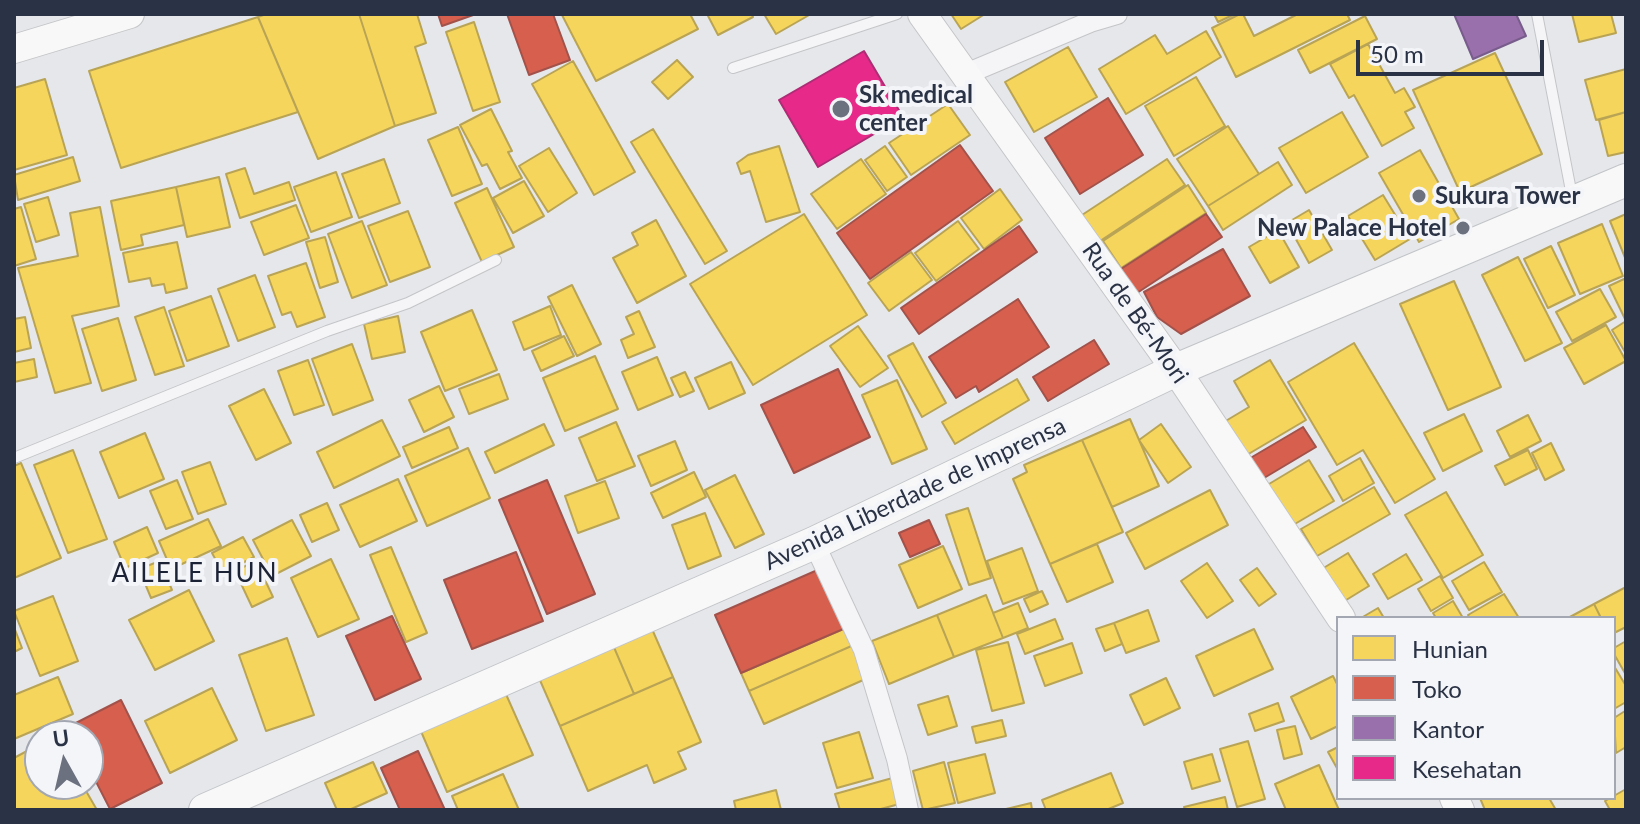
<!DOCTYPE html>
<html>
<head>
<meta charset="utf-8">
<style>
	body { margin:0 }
	#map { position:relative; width:1640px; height:824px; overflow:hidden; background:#e6e7ea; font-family:Lato,sans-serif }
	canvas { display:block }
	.frame { position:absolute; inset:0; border:16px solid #2a3245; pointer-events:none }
	.legend { position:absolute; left:1336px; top:616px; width:280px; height:184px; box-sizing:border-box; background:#f4f5f9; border:2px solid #a3a7b1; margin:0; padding:10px 14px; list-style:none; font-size:24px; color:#2a3245 }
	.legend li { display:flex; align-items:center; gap:16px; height:40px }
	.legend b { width:40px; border:2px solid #a3a7b1 }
	.north { position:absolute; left:24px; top:720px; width:80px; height:80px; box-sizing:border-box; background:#f4f5f9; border:2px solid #a3a7b1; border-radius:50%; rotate:352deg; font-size:22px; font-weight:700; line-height:32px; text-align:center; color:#2a3245 }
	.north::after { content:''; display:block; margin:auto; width:28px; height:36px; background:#6c717f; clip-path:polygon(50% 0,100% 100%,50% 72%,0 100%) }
	.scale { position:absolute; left:1356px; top:40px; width:188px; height:36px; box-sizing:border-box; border:4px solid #2a3245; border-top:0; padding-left:10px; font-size:24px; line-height:28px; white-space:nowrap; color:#2a3245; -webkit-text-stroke:6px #f4f5f9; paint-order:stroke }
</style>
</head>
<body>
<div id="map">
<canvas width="1640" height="824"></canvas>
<div class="frame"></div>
<ul class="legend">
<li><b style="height:22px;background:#f6d55c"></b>Hunian</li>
<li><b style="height:22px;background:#d6604d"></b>Toko</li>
<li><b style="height:22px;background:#9970ab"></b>Kantor</li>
<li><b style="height:22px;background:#e7298a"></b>Kesehatan</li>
</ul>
<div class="north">U</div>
<div class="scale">50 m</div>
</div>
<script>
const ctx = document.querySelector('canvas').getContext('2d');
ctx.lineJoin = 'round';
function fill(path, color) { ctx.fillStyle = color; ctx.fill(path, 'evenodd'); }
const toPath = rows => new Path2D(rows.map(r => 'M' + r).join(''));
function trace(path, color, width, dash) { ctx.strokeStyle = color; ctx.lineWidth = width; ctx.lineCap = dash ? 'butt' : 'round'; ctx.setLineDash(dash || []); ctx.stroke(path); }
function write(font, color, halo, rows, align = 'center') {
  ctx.font = font + ' Lato,sans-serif'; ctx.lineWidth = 8; ctx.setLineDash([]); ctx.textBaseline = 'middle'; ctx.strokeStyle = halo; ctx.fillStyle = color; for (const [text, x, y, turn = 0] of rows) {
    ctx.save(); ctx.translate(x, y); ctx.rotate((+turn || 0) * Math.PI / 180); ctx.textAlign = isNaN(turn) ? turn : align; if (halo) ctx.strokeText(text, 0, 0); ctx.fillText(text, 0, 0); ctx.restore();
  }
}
const homes = toPath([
	[266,14,359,14,395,126,318,159,258,17,266,14],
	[359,14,417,14,426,43,415,47,436,113,395,126,359,14],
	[564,14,690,14,698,29,596,81,562,15,564,14],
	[707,14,752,14,753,17,718,35,707,14],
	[764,14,811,14,776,34,764,14],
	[951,14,985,14,961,29,951,14],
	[1214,14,1235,14,1218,22,1214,14],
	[1240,14,1243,14,1254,36,1298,14,1347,14,1350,20,1236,77,1212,28,1240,14],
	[1572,14,1611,14,1616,33,1579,42,1572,14],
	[1365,16,1377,39,1310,73,1298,50,1365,16],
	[258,17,298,112,121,168,89,71,258,17],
	[474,22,500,102,473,111,446,32,474,22],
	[1206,31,1221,57,1126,114,1099,69,1155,35,1167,54,1206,31],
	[1368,44,1395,93,1404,88,1415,107,1405,112,1414,128,1382,146,1354,95,1349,98,1330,64,1368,44],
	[1068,47,1097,97,1034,132,1005,82,1068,47],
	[1495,53,1542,154,1460,192,1413,90,1495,53],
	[677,60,693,77,668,99,652,82,677,60],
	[573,61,635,172,594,195,532,84,573,61],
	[1626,69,1626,112,1596,120,1585,80,1626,69],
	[1196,77,1225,126,1174,156,1145,106,1196,77],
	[45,79,67,155,14,170,14,88,45,79],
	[948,104,970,135,911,175,889,143,948,104],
	[491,109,512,151,508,152,522,178,500,189,487,164,482,166,460,125,491,109],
	[1342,112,1368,157,1306,193,1279,148,1342,112],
	[1626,112,1626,152,1608,156,1599,120,1626,112],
	[1228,126,1259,174,1208,206,1177,159,1228,126],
	[458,127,482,184,452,196,428,140,458,127],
	[653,129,727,251,705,264,631,142,653,129],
	[779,146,800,212,766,222,750,171,741,174,737,163,748,155,779,146],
	[885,146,907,177,887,191,865,160,885,146],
	[549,148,577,193,548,212,519,166,549,148],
	[1420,150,1459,219,1419,242,1379,173,1420,150],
	[73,157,80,181,18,200,14,175,73,157],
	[384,159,400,203,359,218,342,174,384,159],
	[861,159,886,194,837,229,811,194,861,159],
	[1167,159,1185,185,1100,241,1082,215,1167,159],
	[1278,162,1292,185,1223,230,1208,206,1278,162],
	[245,168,254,194,289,182,295,200,240,218,226,174,245,168],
	[336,172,352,217,311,232,294,187,336,172],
	[219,177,230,227,187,237,176,187,219,177],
	[524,181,544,216,513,233,493,198,524,181],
	[1188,185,1206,213,1121,268,1103,241,1188,185],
	[176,187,184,225,141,235,143,245,121,250,111,201,176,187],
	[487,188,514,247,482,262,455,203,487,188],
	[1000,189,1022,220,984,249,961,218,1000,189],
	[1383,195,1410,239,1375,260,1348,216,1383,195],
	[48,197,59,235,36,242,24,204,48,197],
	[296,205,309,238,264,255,251,222,296,205],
	[21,207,36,259,14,266,14,209,21,207],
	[100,207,119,306,72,316,91,383,55,393,18,268,78,256,70,213,100,207],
	[1309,210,1332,250,1309,263,1287,223,1309,210],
	[408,211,430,267,390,282,368,226,408,211],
	[804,214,867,315,753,385,690,284,804,214],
	[1626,214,1626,260,1610,221,1626,214],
	[656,220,686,276,637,303,613,258,638,245,632,233,656,220],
	[362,221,387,285,352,298,328,234,362,221],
	[958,221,979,249,936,281,915,253,958,221],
	[1602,224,1623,276,1580,294,1558,243,1602,224],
	[1278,230,1299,267,1270,283,1249,247,1278,230],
	[325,237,338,282,320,288,306,242,325,237],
	[177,242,187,288,166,293,164,284,152,286,150,278,129,282,123,253,177,242],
	[1551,246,1575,295,1548,308,1524,259,1551,246],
	[911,252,932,280,889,311,868,283,911,252],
	[1518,257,1562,343,1525,361,1482,275,1518,257],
	[306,263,325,317,297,327,291,312,282,315,268,276,306,263],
	[255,275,275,327,238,341,218,289,255,275],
	[1624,279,1626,283,1625,319,1609,286,1624,279],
	[1454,281,1501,387,1448,410,1400,304,1454,281],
	[572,285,601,344,577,356,548,297,572,285],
	[1600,289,1616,317,1572,341,1556,312,1600,289],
	[211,296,229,346,187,361,169,311,211,296],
	[550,306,561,335,524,350,513,322,550,306],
	[164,307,184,366,155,375,135,317,164,307],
	[472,310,497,370,445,391,421,332,472,310],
	[639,311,655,347,628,358,621,340,634,334,626,317,639,311],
	[398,316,405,352,372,359,364,324,398,316],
	[25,317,31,348,14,352,14,319,25,317],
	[118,318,136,380,102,391,82,329,118,318],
	[1626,321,1626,351,1625,352,1612,330,1626,321],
	[1606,325,1626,361,1584,384,1564,348,1606,325],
	[858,326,888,368,860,387,830,346,858,326],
	[564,336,574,356,541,371,532,351,564,336],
	[913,343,946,403,922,417,888,356,913,343],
	[1354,343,1435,479,1395,503,1363,450,1337,465,1288,382,1354,343],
	[352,344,373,400,333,415,312,359,352,344],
	[595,356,618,409,565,431,543,378,595,356],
	[657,357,673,395,638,410,622,372,657,357],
	[34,359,37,377,14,382,14,363,34,359],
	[308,360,324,405,294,415,278,371,308,360],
	[1270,360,1306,420,1240,459,1219,425,1249,407,1234,381,1270,360],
	[731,362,745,393,709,409,695,378,731,362],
	[685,372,694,391,680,397,671,378,685,372],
	[499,374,508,399,469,414,459,389,499,374],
	[1017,379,1029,400,955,444,942,422,1017,379],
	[897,380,927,449,892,464,862,395,897,380],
	[439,386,454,417,424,432,409,400,439,386],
	[264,389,291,443,256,460,229,406,264,389],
	[1464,414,1482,451,1443,471,1424,433,1464,414],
	[1528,415,1541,441,1510,457,1497,431,1528,415],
	[1130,419,1159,486,1112,507,1082,440,1130,419],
	[382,420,400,456,334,488,317,452,382,420],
	[616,422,635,466,597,481,579,438,616,422],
	[544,424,554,445,495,473,485,452,544,424],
	[1161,424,1191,467,1168,483,1139,440,1161,424],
	[449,427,458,448,412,468,403,447,449,427],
	[145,433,164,479,119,498,100,452,145,433],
	[1082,440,1123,532,1050,564,1013,479,1027,472,1024,465,1082,440],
	[675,441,687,470,651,486,638,456,675,441],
	[1551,443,1564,470,1545,480,1532,453,1551,443],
	[468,448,490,498,427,526,405,476,468,448],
	[73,450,107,539,68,553,34,465,73,450],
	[1528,450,1537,469,1505,485,1495,466,1528,450],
	[1360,458,1374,483,1343,501,1329,476,1360,458],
	[1309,460,1334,501,1288,528,1264,487,1309,460],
	[210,462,226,504,198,514,182,472,210,462],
	[21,463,61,558,14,578,14,466,21,463],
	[694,472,706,497,663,518,651,493,694,472],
	[735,475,764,534,735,548,705,490,735,475],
	[398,479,417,521,360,547,340,505,398,479],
	[177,480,193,519,166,529,150,491,177,480],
	[605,481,619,518,578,533,565,496,605,481],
	[1374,487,1390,514,1317,556,1301,529,1374,487],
	[1210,490,1228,525,1145,569,1126,533,1210,490],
	[1446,492,1483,555,1443,578,1405,515,1446,492],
	[327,503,339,530,312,542,300,515,327,503],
	[968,508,991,578,969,585,946,515,968,508],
	[705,513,721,556,688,569,672,525,705,513],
	[208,519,221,546,171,569,159,541,208,519],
	[292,520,311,556,272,576,253,540,292,520],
	[147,527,158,553,125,568,114,542,147,527],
	[243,537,254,557,223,573,212,553,243,537],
	[1097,544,1113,582,1067,602,1050,564,1097,544],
	[943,546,962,589,918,608,899,565,943,546],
	[391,547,427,633,406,642,370,555,391,547],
	[1022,548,1038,591,1003,604,987,561,1022,548],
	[1348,553,1369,586,1338,605,1317,572,1348,553],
	[1406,554,1422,580,1388,599,1373,574,1406,554],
	[331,559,359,619,318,637,291,578,331,559],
	[160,561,172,590,151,598,139,569,160,561],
	[256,561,273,597,252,607,235,571,256,561],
	[1484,562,1502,592,1469,610,1452,581,1484,562],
	[1207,563,1233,601,1207,618,1181,581,1207,563],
	[1257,568,1276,594,1259,606,1240,580,1257,568],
	[1440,576,1453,598,1431,611,1418,589,1440,576],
	[1626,587,1626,627,1614,633,1614,618,1601,618,1594,604,1626,587],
	[189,590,214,641,155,670,129,620,189,590],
	[1042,591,1048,604,1030,612,1024,599,1042,591],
	[1504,594,1519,618,1470,618,1468,615,1504,594],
	[986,595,1003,638,954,657,937,615,986,595],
	[53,596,78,661,40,676,14,611,53,596],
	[1453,601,1463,618,1436,618,1433,613,1453,601],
	[1018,603,1028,628,1003,638,993,613,1018,603],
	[1594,604,1601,618,1568,618,1594,604],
	[1378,608,1384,618,1361,618,1378,608],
	[1148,610,1159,641,1126,653,1114,623,1148,610],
	[937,615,954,657,889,684,872,641,937,615],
	[1055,619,1063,639,1025,654,1017,634,1055,619],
	[1114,623,1122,644,1105,651,1096,629,1114,623],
	[14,627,22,648,14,652,14,627],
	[848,627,856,644,749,691,741,673,848,627],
	[652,629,673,677,634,694,613,645,652,629],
	[1254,629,1273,669,1214,696,1196,656,1254,629],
	[287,638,314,715,266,731,239,655,287,638],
	[1626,641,1626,675,1614,654,1614,648,1626,641],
	[1008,642,1024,703,992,711,976,650,1008,642],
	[1072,643,1082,673,1045,686,1034,656,1072,643],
	[856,644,870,677,764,724,749,691,856,644],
	[613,645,634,694,560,726,539,678,613,645],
	[1614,666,1626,686,1626,702,1614,709,1614,666],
	[1333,676,1338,686,1338,726,1311,739,1291,697,1333,676],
	[58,677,73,714,14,739,14,695,58,677],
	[673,677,701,742,678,752,686,769,654,783,647,765,588,791,560,726,673,677],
	[1166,678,1180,708,1144,725,1130,695,1166,678],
	[212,688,237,740,170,773,145,721,212,688],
	[505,692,533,755,447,792,420,729,505,692],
	[948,696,957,726,928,735,918,705,948,696],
	[1278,703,1284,721,1255,731,1249,714,1278,703],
	[1625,711,1626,747,1616,753,1614,718,1625,711],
	[1002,720,1006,736,976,743,972,727,1002,720],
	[1295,726,1302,754,1284,759,1277,730,1295,726],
	[859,732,873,778,837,788,823,743,859,732],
	[1248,741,1265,799,1237,807,1220,749,1248,741],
	[40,744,40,784,82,784,97,810,14,810,14,758,40,744],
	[1338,747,1338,770,1328,752,1338,747],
	[985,754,995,793,958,803,948,763,985,754],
	[1212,754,1220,781,1192,789,1184,762,1212,754],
	[373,762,387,793,349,810,337,810,325,783,373,762],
	[944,762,955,803,923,810,913,771,944,762],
	[1319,765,1339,810,1286,810,1275,784,1319,765],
	[1111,773,1123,803,1106,810,1046,810,1042,800,1111,773],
	[503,774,519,810,458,810,452,796,503,774],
	[896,777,903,803,877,810,840,810,835,794,896,777],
	[1626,789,1626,810,1610,810,1605,801,1626,789],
	[776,790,781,810,736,810,734,801,776,790],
	[1225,797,1228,810,1185,810,1184,807,1225,797],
	[1480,798,1549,798,1556,810,1485,810,1480,798],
	[1031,803,1032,810,1002,810,1031,803]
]);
fill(homes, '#f6d55c');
trace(homes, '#b9a455', 2);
const shops = toPath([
	[438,14,476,14,442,26,438,14],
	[507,14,553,14,570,60,529,75,507,14],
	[1108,98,1143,155,1080,194,1045,138,1108,98],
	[960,145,993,191,870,279,837,233,960,145],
	[1206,214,1222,237,1137,293,1121,269,1206,214],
	[1019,226,1037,252,919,334,901,308,1019,226],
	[1223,249,1250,296,1181,334,1157,317,1144,292,1223,249],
	[1018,299,1049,347,979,392,976,386,956,398,929,357,1018,299],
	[1094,340,1109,364,1048,401,1033,377,1094,340],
	[838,369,870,437,794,473,761,405,838,369],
	[1303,427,1316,447,1259,481,1247,460,1303,427],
	[547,480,595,594,547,614,499,500,547,480],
	[929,520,940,544,910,557,899,533,929,520],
	[516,552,543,621,472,649,444,580,516,552],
	[822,568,848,627,741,673,715,615,822,568],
	[392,616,421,679,375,700,346,636,392,616],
	[121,700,162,783,110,809,88,766,88,736,73,736,68,727,121,700],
	[418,751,445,810,400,810,381,768,418,751]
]);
fill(shops, '#d6604d');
trace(shops, '#a2524b', 2);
const offices = toPath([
	[1454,14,1516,14,1526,36,1473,59,1454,14]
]);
fill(offices, '#9970ab');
trace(offices, '#785d8c', 2);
const health = toPath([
	[864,51,903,117,818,167,779,100,864,51]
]);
fill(health, '#e7298a');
trace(health, '#ae2c75', 2);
const lane = toPath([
	[1537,14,1572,196],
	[733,68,897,14],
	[14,458,327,331,408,303,496,260]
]);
const street = toPath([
	[966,74,1090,22,1117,14],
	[814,543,864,650,897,759,908,810]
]);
const secondary = toPath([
	[922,14,1176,370,1341,618],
	[14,49,130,14],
	[1454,798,1460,810]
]);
const primary = toPath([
	[205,810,814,543,1176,370,1626,180]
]);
trace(lane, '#c4c5c8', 12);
trace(street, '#c4c5c8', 22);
trace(secondary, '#c4c5c8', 30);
trace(primary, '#c1c4c8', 34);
trace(lane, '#f5f5f7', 10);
trace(street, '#f5f5f7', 20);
trace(secondary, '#f8f8f8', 28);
trace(primary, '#f8f8f8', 32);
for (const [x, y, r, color] of [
	[841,109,10,"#6c717f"],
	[1419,196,8,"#6c717f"],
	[1463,228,8,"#6c717f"]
]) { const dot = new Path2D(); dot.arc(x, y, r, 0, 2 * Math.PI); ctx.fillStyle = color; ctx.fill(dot); trace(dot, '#f4f5f9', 3); }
write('bold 24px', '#2a3245', '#f4f5f9', [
	["Sk medical",859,95],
	["center",859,123],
	["Sukura Tower",1435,196],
	["New Palace Hotel",1447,228,"right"]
], 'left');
write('24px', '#2a3245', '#f4f5f9', [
	["Rua de Bé-Mori",1135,313,55],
	["Avenida Liberdade de Imprensa",915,494,-25]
]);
ctx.letterSpacing = '2px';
write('26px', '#1c2336', '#f4f5f9', [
	["AILELE HUN",195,574]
]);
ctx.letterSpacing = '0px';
</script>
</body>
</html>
